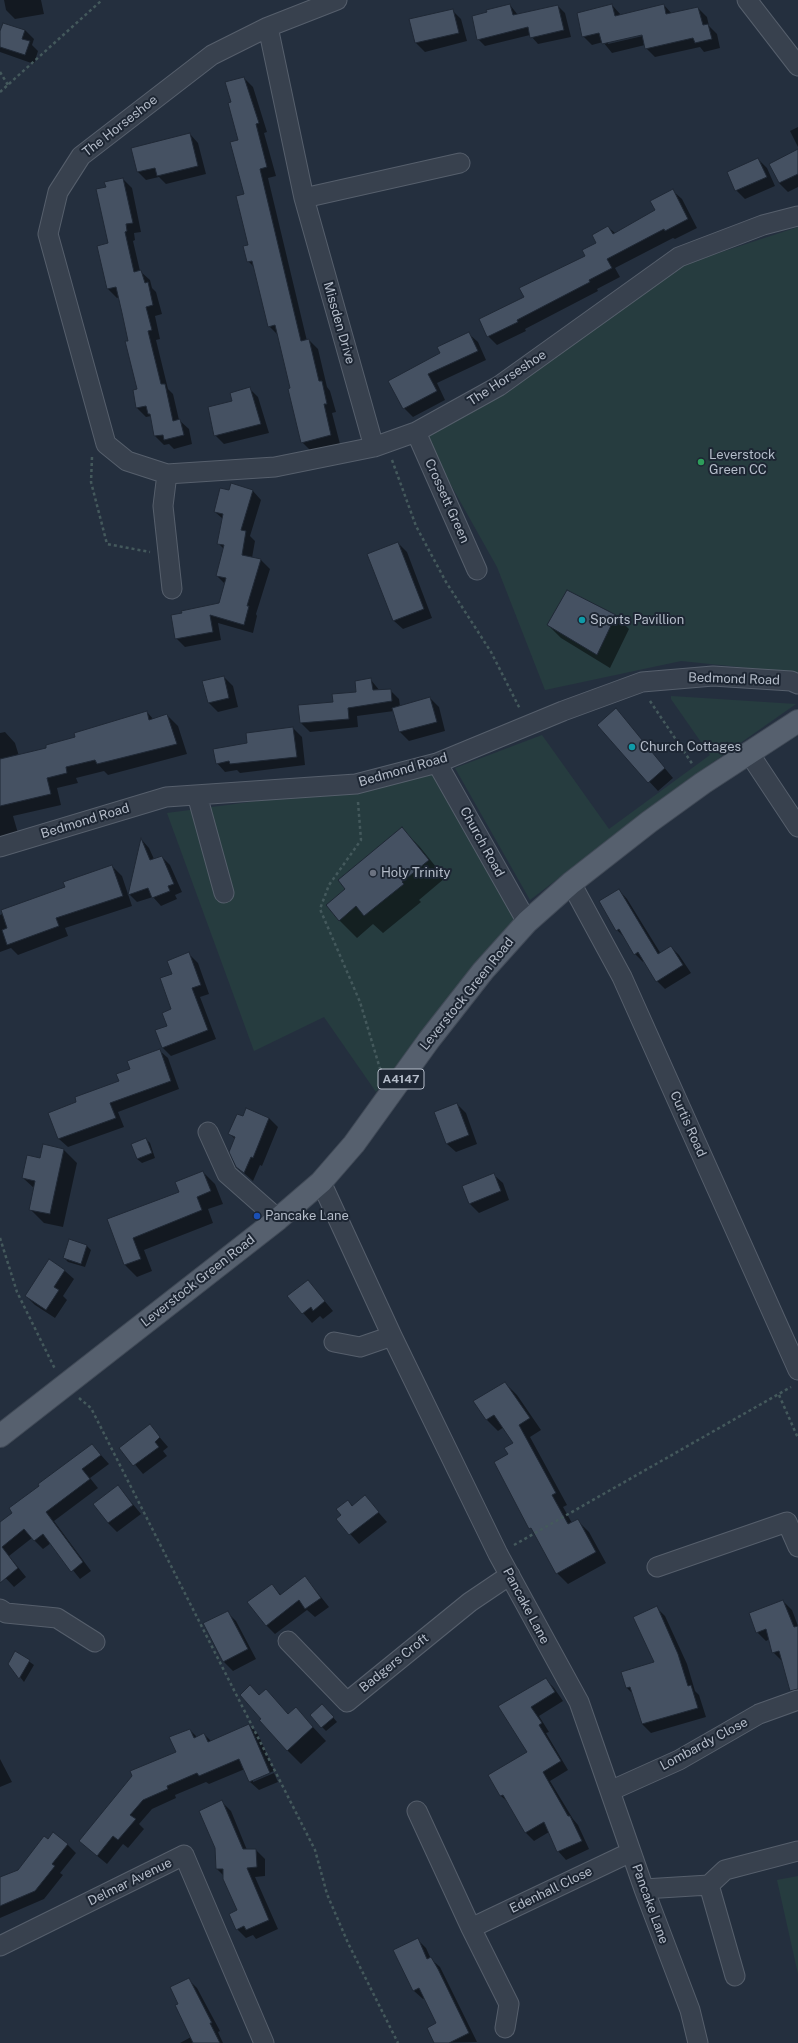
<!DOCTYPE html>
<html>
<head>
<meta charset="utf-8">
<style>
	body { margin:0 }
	canvas { display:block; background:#242f3e }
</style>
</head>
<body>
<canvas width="798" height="2043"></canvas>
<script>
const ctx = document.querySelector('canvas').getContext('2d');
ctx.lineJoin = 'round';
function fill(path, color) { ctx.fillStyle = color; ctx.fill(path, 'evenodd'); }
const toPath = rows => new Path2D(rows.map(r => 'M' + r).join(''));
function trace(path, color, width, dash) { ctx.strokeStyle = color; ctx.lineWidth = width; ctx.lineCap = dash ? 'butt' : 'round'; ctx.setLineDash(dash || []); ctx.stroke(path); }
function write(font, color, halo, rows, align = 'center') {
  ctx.font = font + ' "Public Sans",sans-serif'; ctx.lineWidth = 4; ctx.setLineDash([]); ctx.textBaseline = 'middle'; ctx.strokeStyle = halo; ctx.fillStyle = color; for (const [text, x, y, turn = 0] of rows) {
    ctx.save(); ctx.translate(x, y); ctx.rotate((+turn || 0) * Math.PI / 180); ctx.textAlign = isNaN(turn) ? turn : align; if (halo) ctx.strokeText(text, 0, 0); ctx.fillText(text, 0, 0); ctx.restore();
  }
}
fill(toPath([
	[798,227,798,673,681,661,545,690,497,567,424,437,685,264],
	[671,696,796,704,679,786,530,900,455,768,542,735,609,829,710,755,671,699],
	[435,768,518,918,376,1092,324,1017,254,1051,167,813,355,788],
	[798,1876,798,1974,777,1880]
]), '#263c3f');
fill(toPath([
	[4,0,41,0,44,14,15,19,6,10],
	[510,5,518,15,558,6,565,13,571,37,538,44,530,35,485,46,478,39],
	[612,5,621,15,664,5,672,14,698,8,707,17,709,26,717,34,720,48,704,52,700,47,655,57,646,48,645,45,612,53,603,42,592,45,583,36],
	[646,33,647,35,608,44,608,42],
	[452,10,461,19,467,41,425,52,416,43],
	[4,24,25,30,34,39,32,45,38,51,34,64,0,52,0,33],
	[244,78,253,87,267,132,264,133,276,176,268,178,307,341,309,340,318,349,327,387,330,391,336,412,332,413,340,444,311,451,302,442,292,389,278,335,269,326,256,269,248,261,249,246,245,195,239,141,232,103],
	[798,127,798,147,790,131],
	[190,134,198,143,206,174,166,184,159,177,146,180,138,172],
	[798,150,798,187,788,192,779,183,770,164],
	[758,159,767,168,775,186,745,199,736,190],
	[123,179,132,188,141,232,134,233,135,240,133,241,140,271,150,280,152,288,156,292,162,314,155,316,160,339,156,340,168,389,173,394,179,420,189,429,192,444,174,449,169,444,164,445,155,436,151,416,146,417,137,408,138,390,119,297,117,298,108,289,98,247,109,244,107,188],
	[673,191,682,199,697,228,675,239,673,238,615,268,620,277,597,289,598,291,525,329,526,331,497,345,488,336,525,298,586,256,608,227,615,233,656,211],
	[469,334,478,342,486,360,437,383,445,400,413,417,404,408,441,353],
	[249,388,258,397,269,433,224,444,215,435,233,402],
	[229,491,253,491,261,500,250,536,255,541,252,558,261,560,270,569,256,614,257,616,253,633,218,623,221,640,185,647,176,638,220,604,225,584,217,576,224,549,218,543,223,519,215,512],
	[398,543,407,552,432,618,403,629,394,621],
	[567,592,616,616,629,629,610,668,561,638,548,625],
	[224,677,233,686,238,707,218,712,209,703],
	[371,680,380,691,390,690,399,699,400,706,430,698,439,707,445,731,409,741,400,732,394,711,357,716,358,727,310,732,301,723,334,703,357,693],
	[616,710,673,778,658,791,598,726],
	[147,712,154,720,167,715,178,726,187,754,108,775,104,771,76,778,78,783,57,788,61,805,13,816,20,840,0,849,0,733,5,732,15,743,19,756,48,749],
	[293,728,302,737,305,765,240,773,237,770,225,772,217,763,249,743],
	[402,829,419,846,445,878,419,900,421,902,383,933,373,924,357,938,339,920,346,889],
	[142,840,149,848,154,859,162,857,170,865,182,892,175,895,177,899,161,906,153,897,137,902,129,894],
	[112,866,122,876,132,906,65,928,68,936,18,955,11,948,0,952,0,915],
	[619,890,627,899,661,954,671,947,679,955,691,973,665,989,657,981,644,961,643,962,635,954,625,938,617,930],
	[189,954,198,963,209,994,200,997,216,1039,171,1056,162,1047],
	[159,1050,168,1058,179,1089,118,1112,124,1127,68,1147,59,1139,50,1114,78,1102,120,1081,131,1069],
	[457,1104,466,1113,477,1144,456,1152,447,1144],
	[247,1110,269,1118,278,1127,262,1166,260,1165,253,1181,237,1167,235,1139,230,1134,244,1117],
	[146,1139,150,1143,155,1158,142,1163,137,1159],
	[63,1149,77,1163,63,1227,44,1223,30,1209,35,1189,23,1178,41,1159],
	[203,1172,215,1184,223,1204,208,1209,213,1223,144,1250,152,1271,137,1277,125,1265,108,1219,180,1192],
	[494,1175,503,1183,509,1200,479,1213,470,1204],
	[86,1245,91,1250,85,1267,68,1262,64,1258],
	[50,1261,65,1271,74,1279,63,1296,67,1300,55,1318,35,1305,26,1296],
	[308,1281,333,1311,323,1319,320,1316,312,1323,289,1297],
	[505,1383,517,1395,541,1430,530,1437,567,1505,563,1507,572,1523,577,1520,589,1532,606,1563,568,1584,557,1573,509,1455,515,1443,504,1427,498,1431,487,1420,474,1402],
	[150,1426,168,1447,163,1451,167,1456,143,1474,121,1448],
	[92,1445,109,1464,90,1478,98,1488,54,1521,91,1571,80,1579,51,1543,43,1549,32,1538,9,1556,26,1577,14,1587,0,1572,0,1524,40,1486],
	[118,1486,141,1514,117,1532,108,1523],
	[365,1497,387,1522,359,1544,337,1519,342,1515,348,1501,353,1506],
	[305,1577,329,1607,315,1617,307,1610,275,1634,266,1625,272,1585,281,1595],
	[783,1601,792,1610,798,1626,798,1689,782,1661,773,1652,770,1639,766,1641,757,1632],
	[656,1607,665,1616,687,1664,695,1691,699,1695,706,1717,651,1733,642,1724,634,1695,627,1688,655,1663],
	[227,1612,236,1621,256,1659,233,1671,224,1662,204,1624],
	[16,1652,34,1665,24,1682,9,1663],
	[546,1679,554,1688,563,1701,539,1716,549,1732,546,1733,568,1770,550,1781,573,1819,578,1825,589,1849,566,1860,558,1851,549,1832,534,1841,526,1833,510,1804,501,1796,490,1776,528,1752,500,1706],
	[250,1686,260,1696,266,1691,289,1715,296,1709,326,1741,301,1764,287,1750,263,1719],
	[326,1709,337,1722,326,1731,322,1727],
	[249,1725,258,1734,274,1771,253,1780,253,1782,274,1773,278,1782,259,1790,250,1782,245,1769,209,1784,206,1782,175,1795,176,1798,152,1809,139,1824,144,1829,128,1848,123,1844,107,1864,90,1850,177,1753,190,1730,197,1737,204,1734,211,1741],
	[0,1759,12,1782,0,1787],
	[222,1802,231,1811,247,1850,256,1850,265,1859,265,1876,255,1877,278,1929,256,1939,253,1935,246,1938,237,1929,238,1910,224,1876,217,1869],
	[48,1841,67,1844,76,1853,60,1873,63,1875,44,1899,0,1918,0,1879,19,1871],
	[417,1939,426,1948,431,1959,440,1967,446,1979,477,2042,435,2043,437,2024,425,1998,423,1999,414,1991],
	[188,1979,197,1988,220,2031,218,2032,223,2043,180,2043,191,2037,179,2004]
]), '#0007');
const building = toPath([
	[510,4,513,15,558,5,564,30,530,38,528,27,477,40,472,16,487,12,486,10,510,4],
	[612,4,615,16,664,4,666,14,698,7,703,25,708,24,712,39,695,43,693,38,645,49,642,35,602,44,599,33,582,37,577,13,612,4],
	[453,9,459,33,415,43,409,19,453,9],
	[3,23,25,30,22,39,30,41,25,55,0,47,0,31,3,23],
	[244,77,259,123,256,124,267,167,260,169,301,341,309,339,319,381,322,381,327,404,324,404,331,435,301,443,288,389,290,388,275,325,268,327,252,261,247,262,243,246,248,245,236,196,244,194,230,142,238,140,228,103,231,102,225,82,244,77],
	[190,133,198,166,157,176,155,168,137,172,131,148,190,133],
	[798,149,798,174,779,183,769,164,798,149],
	[758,158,767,177,735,191,727,172,758,158],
	[123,178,133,223,126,224,127,231,125,232,134,272,141,270,145,283,148,282,153,305,146,307,152,330,148,331,161,384,165,384,173,421,180,419,184,435,164,440,163,435,154,436,150,414,148,414,146,406,136,408,133,390,137,389,125,341,128,341,122,313,116,287,107,289,97,246,108,243,96,189,106,187,104,182,123,178],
	[673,189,688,219,665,231,664,229,607,259,612,268,589,280,590,282,517,320,518,322,487,337,479,319,524,297,519,288,585,256,582,250,596,243,592,235,608,226,613,234,655,210,650,201,673,189],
	[469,332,478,351,428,374,437,391,403,409,388,381,440,353,437,347,469,332],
	[250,387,261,424,214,436,208,407,232,401,230,393,250,387],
	[231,483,253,490,241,530,246,531,242,555,261,559,247,606,249,606,244,625,210,615,213,632,175,639,171,615,182,613,181,611,219,603,226,578,216,576,224,545,217,544,223,514,214,512,220,488,229,490,231,483],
	[398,542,424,609,393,621,367,554,398,542],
	[567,590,616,615,597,655,547,625,567,590],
	[224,676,229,698,208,703,202,681,224,676],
	[371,678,373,690,391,689,392,701,348,708,349,719,300,723,298,705,333,702,332,694,356,692,355,681,371,678],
	[430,697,437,722,399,732,392,708,430,697],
	[616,708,665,768,648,783,597,725,616,708],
	[147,711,149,720,167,714,177,744,97,764,95,760,66,767,67,773,47,778,51,794,0,806,0,759,46,748,46,745,75,737,74,733,147,711],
	[293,727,297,757,230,764,229,761,216,764,213,749,247,743,246,733,293,727],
	[402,827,429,860,402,882,404,884,364,916,356,906,339,921,326,905,345,889,338,880,402,827],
	[141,838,150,860,162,856,174,884,168,886,170,891,152,898,148,888,128,895,141,838],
	[112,865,123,896,56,918,59,926,7,945,2,930,7,928,1,910,65,887,63,882,112,865],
	[619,889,658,954,671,946,683,965,656,982,638,952,634,955,619,929,616,931,599,901,619,889],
	[189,952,201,985,192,988,208,1030,162,1048,155,1030,167,1026,162,1013,171,1009,160,978,172,974,167,961,189,952],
	[160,1049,171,1081,110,1103,116,1118,58,1139,48,1113,76,1102,75,1097,119,1081,116,1074,130,1069,127,1061,160,1049],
	[457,1103,469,1135,446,1144,434,1112,457,1103],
	[246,1108,269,1118,253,1158,251,1157,244,1173,236,1167,229,1152,235,1137,228,1134,237,1114,243,1116,246,1108],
	[146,1138,152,1153,137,1159,131,1144,146,1138],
	[43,1144,64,1149,50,1214,29,1210,35,1181,22,1178,27,1155,40,1158,43,1144],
	[203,1171,211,1191,197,1197,202,1210,133,1238,141,1259,124,1265,107,1219,179,1192,175,1182,203,1171],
	[494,1173,501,1191,469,1204,462,1186,494,1173],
	[69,1239,87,1245,81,1264,63,1258,69,1239],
	[49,1259,65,1270,54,1287,59,1290,46,1310,25,1296,49,1259],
	[308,1280,325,1301,313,1311,311,1307,302,1314,287,1296,308,1280],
	[505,1382,530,1418,519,1425,556,1493,552,1495,568,1524,578,1519,596,1552,556,1574,531,1528,529,1529,494,1462,508,1454,504,1448,513,1443,494,1415,486,1420,473,1401,505,1382],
	[150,1424,160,1437,155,1442,159,1447,133,1466,119,1448,150,1424],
	[92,1444,101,1455,82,1469,90,1479,46,1512,83,1562,71,1572,43,1534,34,1541,24,1529,2,1547,18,1568,0,1583,0,1522,12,1513,9,1508,39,1486,38,1484,92,1444],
	[118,1485,133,1505,108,1523,93,1504,118,1485],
	[365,1495,379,1512,349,1535,336,1519,341,1515,336,1509,348,1500,352,1506,365,1495],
	[305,1576,321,1598,305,1609,299,1600,266,1626,247,1602,272,1584,280,1595,305,1576],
	[783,1600,794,1627,798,1626,798,1689,790,1691,779,1651,772,1653,766,1629,756,1633,749,1613,783,1600],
	[657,1606,678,1654,688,1686,691,1685,698,1708,642,1724,630,1687,626,1688,621,1672,654,1662,633,1617,657,1606],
	[228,1611,248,1649,223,1662,203,1623,228,1611],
	[15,1651,30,1660,19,1679,8,1664,15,1651],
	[546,1678,555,1692,531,1707,542,1723,539,1725,561,1761,543,1772,568,1816,570,1816,582,1841,557,1852,544,1822,525,1833,503,1795,500,1796,488,1775,527,1752,498,1706,546,1678],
	[250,1685,259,1695,266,1689,288,1714,296,1707,313,1727,287,1751,259,1720,261,1719,240,1695,250,1685],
	[322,1704,334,1717,321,1728,310,1715,322,1704],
	[249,1724,270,1773,249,1782,239,1759,199,1776,197,1773,167,1786,168,1789,143,1800,130,1815,136,1819,118,1840,113,1836,97,1856,79,1841,132,1776,130,1771,176,1752,169,1737,190,1729,194,1738,204,1733,208,1742,249,1724],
	[222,1800,243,1849,256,1849,257,1867,247,1868,269,1920,246,1930,244,1926,236,1930,229,1914,237,1910,223,1879,223,1869,216,1869,215,1848,199,1811,222,1800],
	[53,1832,68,1844,52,1864,55,1866,35,1891,0,1906,0,1877,18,1870,44,1836,48,1839,53,1832],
	[418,1938,427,1959,431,1957,438,1969,469,2033,449,2043,434,2043,427,2028,436,2023,419,1988,413,1991,393,1950,418,1938],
	[189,1978,212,2023,210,2023,220,2043,193,2043,175,2005,178,2004,170,1987,189,1978]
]);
fill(building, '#455162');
trace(building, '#1f2835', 1);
const minor = toPath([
	[337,0,268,27,212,55,81,156,58,192,48,234,106,444,127,461,167,474,275,467,374,447,416,432,499,386,679,257,763,225,798,216],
	[747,0,798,66],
	[268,27,304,198,374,447],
	[304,198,460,163],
	[416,432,477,570],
	[167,474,163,506,172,589],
	[749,753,798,827],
	[437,763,527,922],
	[197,795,224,893],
	[0,847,166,797,356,784,437,763,563,711,642,682,713,676,791,681,798,684],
	[571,883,622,977,798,1370],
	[208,1132,227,1174,278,1219],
	[321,1182,392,1336,498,1554,579,1702,644,1889,690,2010,698,2043],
	[334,1342,360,1347,392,1336],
	[657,1567,787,1522,798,1547],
	[0,1609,6,1613,57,1618,95,1642],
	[288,1641,347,1702,470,1602,510,1575],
	[610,1791,679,1760,759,1714,798,1700],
	[417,1811,471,1928,509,2004,505,2028],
	[709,1885,725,1870,798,1851],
	[644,1889,709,1885,735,1976],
	[471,1928,631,1852],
	[0,1946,184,1855,264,2043]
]);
const major = toPath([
	[0,1436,278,1219,321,1182,354,1144,429,1040,483,971,527,922,571,883,649,822,703,783,798,721]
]);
trace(minor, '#565f6c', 21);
trace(major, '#414a57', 24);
trace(toPath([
	[0,72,8,85],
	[0,92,102,0],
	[92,457,91,482,107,544,150,552],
	[392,460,416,526,446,582,491,652,520,709],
	[650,701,693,765],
	[358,802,361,840,329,885,320,909,360,1002,381,1072],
	[0,1238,17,1292,55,1369],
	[779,1395,798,1438],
	[79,1398,91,1408,315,1850,327,1894,348,1943,398,2043],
	[514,1545,791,1387]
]), '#44595c', 2.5, [3, 3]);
trace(minor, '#38414e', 19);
trace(major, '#56606e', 22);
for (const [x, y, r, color] of [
	[701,462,4,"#2e9e5b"],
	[582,620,4,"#0f9aa8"],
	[632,747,4,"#0f9aa8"],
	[373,873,4,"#6b7280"],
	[257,1216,4,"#1a4fb4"]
]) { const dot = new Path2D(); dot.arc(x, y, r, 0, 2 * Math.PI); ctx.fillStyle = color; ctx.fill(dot); trace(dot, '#1d2633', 1.5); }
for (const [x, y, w] of [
	[401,1079,46]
]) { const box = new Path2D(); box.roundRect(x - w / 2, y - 10, w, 20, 3); ctx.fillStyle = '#1d2633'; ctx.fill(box); trace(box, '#b4bcc9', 1); }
write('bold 12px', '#b4bcc9', null, [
	["A4147",401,1079]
]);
write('13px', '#b4bcc9', '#1d2633', [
	["The Horseshoe",120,126,-38],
	["Missden Drive",339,323,74],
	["The Horseshoe",507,378,-33],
	["Crossett Green",447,501,66],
	["Bedmond Road",734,679,2],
	["Bedmond Road",403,770,-16],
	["Bedmond Road",85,821,-17],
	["Church Road",482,842,61],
	["Leverstock Green Road",467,994,-51],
	["Curtis Road",688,1124,66],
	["Leverstock Green Road",198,1281,-38],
	["Pancake Lane",526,1606,62],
	["Badgers Croft",394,1663,-39],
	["Lombardy Close",704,1744,-28],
	["Delmar Avenue",130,1882,-26],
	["Edenhall Close",551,1890,-26],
	["Pancake Lane",650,1904,70]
]);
write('13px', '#b4bcc9', '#1d2633', [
	["Leverstock",709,455],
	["Green CC",709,470],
	["Sports Pavillion",590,620],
	["Church Cottages",640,747],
	["Holy Trinity",381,873],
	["Pancake Lane",265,1216]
], 'left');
</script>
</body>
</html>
